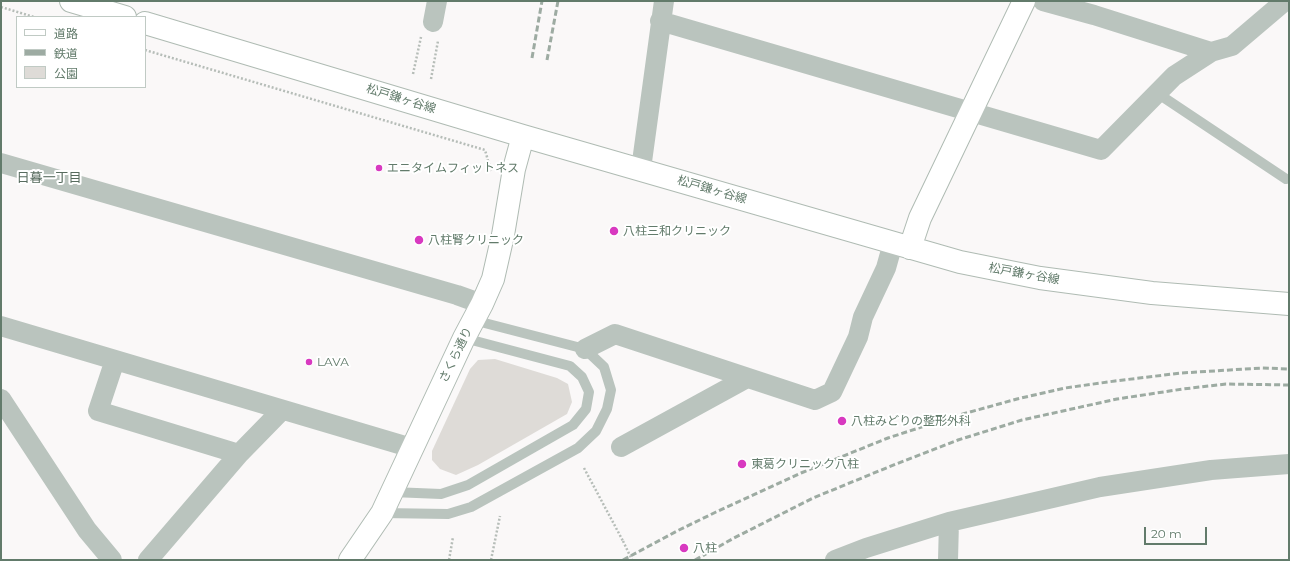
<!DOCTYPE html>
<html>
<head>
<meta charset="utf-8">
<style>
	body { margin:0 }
	#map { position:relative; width:1290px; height:561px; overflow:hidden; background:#faf8f8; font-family:Montserrat,"Noto Sans JP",sans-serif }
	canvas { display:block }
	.frame { position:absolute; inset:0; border:2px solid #627b6b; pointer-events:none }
	.legend { position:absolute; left:16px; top:16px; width:130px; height:72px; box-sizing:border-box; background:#fff; border:1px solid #c0cac4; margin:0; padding:5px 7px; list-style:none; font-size:12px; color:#627b6b }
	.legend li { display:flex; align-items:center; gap:8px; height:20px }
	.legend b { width:20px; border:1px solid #c0cac4 }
	.scale { position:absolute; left:1144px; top:527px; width:63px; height:18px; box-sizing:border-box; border:2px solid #627b6b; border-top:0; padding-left:5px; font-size:12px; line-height:14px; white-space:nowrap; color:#627b6b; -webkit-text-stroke:3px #fff; paint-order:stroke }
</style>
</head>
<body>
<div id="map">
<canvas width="1290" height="561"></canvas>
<div class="frame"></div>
<ul class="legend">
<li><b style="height:5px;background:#fff"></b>道路</li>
<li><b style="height:5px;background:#9daba2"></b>鉄道</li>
<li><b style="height:11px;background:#dedbd7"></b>公園</li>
</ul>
<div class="scale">20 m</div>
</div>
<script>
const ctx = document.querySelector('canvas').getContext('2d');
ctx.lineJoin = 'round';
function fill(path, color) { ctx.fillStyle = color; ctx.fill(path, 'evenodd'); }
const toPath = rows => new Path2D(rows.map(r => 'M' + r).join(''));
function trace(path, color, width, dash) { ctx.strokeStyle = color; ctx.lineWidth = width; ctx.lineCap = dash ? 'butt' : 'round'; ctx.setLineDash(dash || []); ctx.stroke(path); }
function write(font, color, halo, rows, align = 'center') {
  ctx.font = font + ' Montserrat,"Noto Sans JP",sans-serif'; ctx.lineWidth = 4; ctx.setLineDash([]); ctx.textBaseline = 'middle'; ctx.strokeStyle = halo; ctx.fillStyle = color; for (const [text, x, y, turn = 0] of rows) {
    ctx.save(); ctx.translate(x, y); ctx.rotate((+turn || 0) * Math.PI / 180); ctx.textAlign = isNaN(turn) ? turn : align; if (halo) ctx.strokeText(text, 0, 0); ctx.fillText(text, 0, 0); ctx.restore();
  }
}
fill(toPath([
	[495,359,557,378,568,384,572,402,567,414,478,465,456,475,440,469,432,460,432,451,470,369,478,360]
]), '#dedbd7');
const secondary = toPath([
	[71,1,125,17],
	[145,23,523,136,960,262,1040,278,1152,293,1289,304],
	[910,248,920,218,1024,1],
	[350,560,382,513,464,338,482,304,493,279,503,235,514,169,523,136]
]);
trace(secondary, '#afbbb3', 24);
trace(toPath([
	[1,7,34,17],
	[145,50,485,150,491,171],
	[413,74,421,37],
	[431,79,438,41],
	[584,468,623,541],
	[449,560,453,537],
	[491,560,500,516]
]), '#b6bdb8', 2.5, [2, 2]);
trace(toPath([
	[1157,93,1286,179],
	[392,492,441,494,468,485,573,425,586,409,589,392,582,377,570,366,464,338],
	[382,513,448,514,471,507,578,448,596,431,607,409,611,390,604,367,585,349,473,320]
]), '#bac4be', 10);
trace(toPath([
	[1043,1,1094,15,1211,52,1232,46,1285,1],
	[660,21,1101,150,1174,76,1211,52],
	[433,22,437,1],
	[1,163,457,295,482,304],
	[641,169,664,1],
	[1,326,412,448],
	[585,349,615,334,815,400,832,392,858,337,863,317,886,268,893,243],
	[115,360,98,411,239,454],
	[1,399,87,530,112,560],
	[621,447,747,378],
	[148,560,239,454,282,410],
	[835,560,866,548,949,522,1100,487,1211,470,1289,464],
	[948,560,949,522]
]), '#bac4be', 20);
trace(secondary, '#fff', 22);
trace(toPath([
	[532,58,542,1],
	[547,60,558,1],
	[623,560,677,531,716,512,801,473,888,438,952,417,1017,399,1065,388,1115,381,1181,373,1262,368,1289,369],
	[695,560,734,538,813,498,896,464,958,440,1022,420,1117,399,1183,389,1226,384,1289,385]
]), '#9daba2', 3, [6, 3]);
trace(toPath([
	[623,541,632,560]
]), '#b6bdb8', 2.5, [2, 2]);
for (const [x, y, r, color] of [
	[379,168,4,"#d839c0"],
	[614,231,5,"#d839c0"],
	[419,240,5,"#d839c0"],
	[309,362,4,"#d839c0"],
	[842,421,5,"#d839c0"],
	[742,464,5,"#d839c0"],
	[684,548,5,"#d839c0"]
]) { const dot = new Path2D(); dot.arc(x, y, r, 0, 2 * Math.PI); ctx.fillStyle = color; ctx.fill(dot); trace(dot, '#fff', 1.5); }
write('12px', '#627b6b', '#fff', [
	["松戸鎌ヶ谷線",401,99,17],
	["松戸鎌ヶ谷線",712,190,16],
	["松戸鎌ヶ谷線",1024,274,10],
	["さくら通り",456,355,-64]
]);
write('12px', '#627b6b', '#fff', [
	["エニタイムフィットネス",387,168],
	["八柱三和クリニック",623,231],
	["八柱腎クリニック",428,240],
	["LAVA",317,362],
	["八柱みどりの整形外科",851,421],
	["東葛クリニック八柱",751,464],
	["八柱",693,548]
], 'left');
write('13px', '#586c5f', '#fff', [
	["日暮一丁目",49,178]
]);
</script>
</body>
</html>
